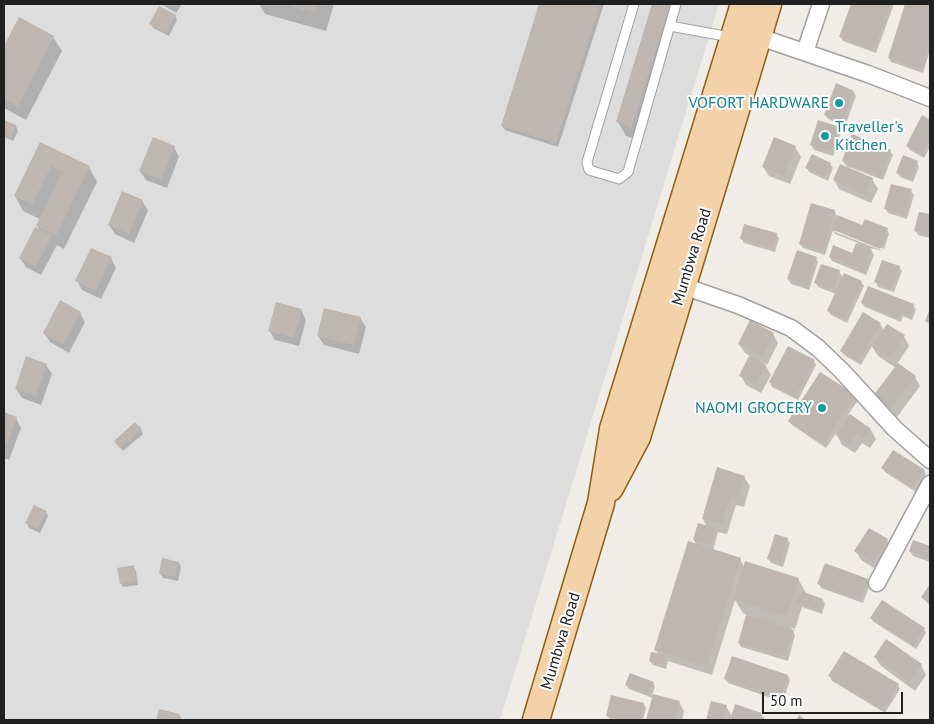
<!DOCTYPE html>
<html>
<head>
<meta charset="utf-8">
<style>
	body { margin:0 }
	#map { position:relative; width:934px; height:724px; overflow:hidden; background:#f0ede8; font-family:"PT Sans",sans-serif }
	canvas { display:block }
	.frame { position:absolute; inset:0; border:5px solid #202020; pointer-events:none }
	.scale { position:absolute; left:762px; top:692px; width:141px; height:22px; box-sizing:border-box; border:2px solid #202020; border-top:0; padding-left:6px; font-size:15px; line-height:18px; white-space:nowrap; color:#202020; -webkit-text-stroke:4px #fff; paint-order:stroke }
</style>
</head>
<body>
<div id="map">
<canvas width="934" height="724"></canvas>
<div class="frame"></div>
<div class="scale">50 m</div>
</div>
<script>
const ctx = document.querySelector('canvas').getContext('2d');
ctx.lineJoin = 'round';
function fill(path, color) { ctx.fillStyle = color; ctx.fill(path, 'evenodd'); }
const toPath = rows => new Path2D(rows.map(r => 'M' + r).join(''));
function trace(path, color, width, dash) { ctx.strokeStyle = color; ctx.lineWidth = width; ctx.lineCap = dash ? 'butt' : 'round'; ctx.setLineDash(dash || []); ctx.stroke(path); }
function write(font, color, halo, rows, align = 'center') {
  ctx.font = font + ' "PT Sans",sans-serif'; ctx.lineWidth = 4; ctx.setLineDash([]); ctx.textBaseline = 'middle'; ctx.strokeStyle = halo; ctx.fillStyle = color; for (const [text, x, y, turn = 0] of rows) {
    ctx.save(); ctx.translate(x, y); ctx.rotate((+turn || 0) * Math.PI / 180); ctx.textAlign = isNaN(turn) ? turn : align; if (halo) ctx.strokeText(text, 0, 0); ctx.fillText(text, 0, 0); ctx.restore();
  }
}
fill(toPath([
	[4,4,719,4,500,720,4,720]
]), '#dedddd');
fill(toPath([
	[161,4,182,4,176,13],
	[259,4,334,4,326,31,265,14],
	[541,4,604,4,558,147,505,130,502,126],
	[654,4,670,4,678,18,640,141,626,136,618,122],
	[852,4,894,4,876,53,843,41,841,37],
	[906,4,930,4,930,50,923,73,891,62,889,58],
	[175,15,177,20,169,36,153,28,151,24],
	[19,19,53,37,62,51,26,120,4,108,4,49],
	[854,92,856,96,845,126,828,119,825,115],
	[923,117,930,121,930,147,924,158,910,150,907,146],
	[5,121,16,126,18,131,13,141,4,136],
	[839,128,841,132,833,156,814,150,811,145],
	[41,143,89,167,97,182,64,249,57,245,41,275,26,267,20,258,40,231,37,226,40,219,23,211,15,196],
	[174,147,179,157,167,188,146,180,140,171],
	[795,147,801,157,790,184,769,176,763,167],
	[890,151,893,155,883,180,849,167,848,169,872,179,878,189,871,203,839,189,834,180,848,168,843,161],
	[917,162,919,167,913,182,900,177,898,173],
	[830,164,833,168,828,181,809,172,807,168],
	[911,191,914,195,907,219,888,213,886,209],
	[142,201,148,210,134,243,115,234,109,225],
	[812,205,835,212,837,217,863,227,887,229,889,234,884,249,835,229,835,232,883,251,870,248,874,255,866,275,832,261,830,257,853,255,858,243,835,234,833,230,825,255,803,248,800,244],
	[920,213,930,216,930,238,918,235,916,231],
	[776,234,779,238,775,252,744,243,742,239],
	[111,258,116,268,101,299,82,290,77,281],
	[816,258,818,262,809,290,791,284,788,279],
	[899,267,902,271,894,292,878,287,876,282],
	[839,271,843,278,861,282,864,286,847,323,831,315,828,311,836,294,818,287,816,283],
	[862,303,913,305,916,310,912,320,903,316,901,322,865,307],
	[301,310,306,320,299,346,275,340,269,330],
	[80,313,85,322,69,353,50,342,44,333],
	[360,318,366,327,359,354,324,345,318,336],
	[880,324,884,330,904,336,909,346,897,364,915,377,920,386,897,417,880,405,875,396,896,368,878,356,872,346,861,365,844,355,842,351],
	[773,334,778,343,767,365,764,363,771,375,761,393,746,385,741,376,750,356,745,353,739,344],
	[814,361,816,365,798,400,772,387,770,382],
	[46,365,52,374,41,405,22,398,16,389],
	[855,396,858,400,848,415,871,430,876,439,870,448,862,443,855,453,842,445,836,433,826,448,792,425,789,421],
	[4,414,16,418,21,428,9,460,4,458],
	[141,430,143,434,123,451,115,441],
	[883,468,924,471,926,475,916,492,885,472],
	[744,477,750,486,744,507,736,505,727,534,718,532,713,551,740,559,744,567,798,579,806,593,823,600,825,604,822,614,802,607,795,629,791,628,795,635,788,661,741,647,739,643,747,615,743,613,735,600,712,675,668,661,666,669,653,665,650,661,658,654,655,649,697,546,694,540,707,527,703,519],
	[46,512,48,516,40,533,29,528,27,523],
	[787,539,790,543,783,567,771,563,769,559],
	[887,540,892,549,879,571,861,560,856,551],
	[914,541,930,547,930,562,913,556,910,551],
	[179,563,181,567,178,581,163,578,160,573],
	[133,566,136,571,138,585,123,587,121,583],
	[867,580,870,584,863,603,821,588,819,584],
	[930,586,930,606,922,597],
	[871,618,924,629,926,633,916,649,874,622],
	[875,657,921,665,926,675,915,691,881,666],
	[788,676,790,680,783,702,728,683,725,679],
	[830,676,898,685,900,689,885,713,832,681],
	[653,683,655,687,652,695,679,702,684,711,682,720,647,720,653,698,629,689,626,685],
	[712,703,726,706,732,717,761,714,764,718,763,720,708,720],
	[644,704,646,708,643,720,610,720,607,715],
	[160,710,179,715,182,720,157,720]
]), '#0003');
fill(toPath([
	[283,4,318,4,315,13],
	[539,4,600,4,556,143,501,126],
	[652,4,670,4,632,127,616,122],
	[851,4,891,4,874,50,839,37],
	[905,4,930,4,930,40,921,69,888,58],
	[159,6,176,15,166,33,149,24],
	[19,17,54,36,18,106,4,99,4,46],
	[836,83,854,91,842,122,824,115],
	[922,115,930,120,930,139,922,154,906,146],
	[4,120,16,125,10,140,4,137],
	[818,120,840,127,831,152,810,145],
	[852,134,891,150,881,177,842,161],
	[153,137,175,146,161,180,139,171],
	[774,137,796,146,784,176,762,167],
	[40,142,90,166,56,236,36,226,62,172,51,166,32,205,14,196],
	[812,154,831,163,825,177,805,168],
	[903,155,918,161,911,179,896,173],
	[840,164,873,178,866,195,833,180],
	[891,184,912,189,905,215,884,209],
	[122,191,143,200,129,234,108,225],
	[811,203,835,210,823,252,799,244],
	[919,212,930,214,930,235,914,231],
	[837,215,862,225,865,219,888,228,880,249,831,229],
	[744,224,777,233,773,248,740,239],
	[35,227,52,236,36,267,19,258],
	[856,243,872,249,864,271,829,257,833,245,852,253],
	[91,248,112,257,96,291,75,281],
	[797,250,817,257,807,286,787,279],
	[882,260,900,266,892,289,874,282],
	[821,264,840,270,834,290,814,283],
	[844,273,862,281,845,319,827,311],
	[868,286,914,304,910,316,901,313,899,319,861,303],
	[60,300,81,312,63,344,43,333],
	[276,302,302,309,294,338,268,331],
	[324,308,361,317,354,345,317,336],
	[930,309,930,324,925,321],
	[863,312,881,323,858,362,840,351],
	[750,320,774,333,762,356,738,344],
	[887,324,905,335,889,359,872,347],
	[788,346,815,360,795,397,769,382],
	[26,356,47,364,36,396,15,389],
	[749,356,766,365,756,385,739,376],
	[898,363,916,376,891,409,873,396],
	[820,372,856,395,823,445,788,421],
	[4,412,17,417,4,451],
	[850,414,871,429,864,439,857,434,850,445,836,435],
	[135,422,142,429,120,448,114,441],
	[893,450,925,470,913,488,881,468],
	[717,467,745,476,738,498,731,496,722,525,702,519],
	[34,505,47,511,38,529,25,523],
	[698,523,716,528,712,545,693,540],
	[869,528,888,539,873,563,854,551],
	[775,534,788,538,781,563,767,559],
	[913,540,930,546,930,560,909,551],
	[688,541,741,558,707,666,654,650],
	[162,558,179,562,176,577,159,574],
	[745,561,799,578,787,616,733,599],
	[825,563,868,579,860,600,817,584],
	[134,565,136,581,120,584,117,568],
	[930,584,930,604,921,597],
	[801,591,823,599,820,610,797,602],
	[882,600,925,628,913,646,870,618],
	[746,615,794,630,785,657,738,643],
	[886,639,922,664,909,682,874,657],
	[844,651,899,684,883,710,828,676],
	[651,652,666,655,664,665,649,661],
	[732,656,788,675,780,698,724,679],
	[630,673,654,682,649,694,625,685],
	[653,694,680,701,675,720,646,720],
	[611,695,644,703,640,720,626,720,606,716],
	[711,701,727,705,723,720,706,720],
	[735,704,762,713,760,720,730,720],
	[159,709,180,714,179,720,156,720],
	[799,715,806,720,796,720]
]), '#bdb6b1');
const service = toPath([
	[634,4,587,162,589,170,619,179,628,172,676,4],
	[670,26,730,37]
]);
const minor = toPath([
	[751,34,868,74,930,98],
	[805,52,821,4],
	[683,286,738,305,791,328,818,348,842,371,895,429,930,460],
	[877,583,930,484]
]);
const primary = toPath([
	[610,488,637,437,768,4],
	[536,720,601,503,613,429,744,4]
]);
trace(service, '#a1a1a1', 11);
trace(minor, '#a1a1a1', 19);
trace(primary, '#8d6110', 29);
trace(service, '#fff', 9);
trace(minor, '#fff', 16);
trace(primary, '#f3d2aa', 26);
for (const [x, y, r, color] of [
	[839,103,5,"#0f9aa8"],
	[825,136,5,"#0f9aa8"],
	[822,408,5,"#0f9aa8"]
]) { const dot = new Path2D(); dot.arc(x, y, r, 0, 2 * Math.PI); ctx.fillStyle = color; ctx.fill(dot); trace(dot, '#fff', 2); }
write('16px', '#0d838f', '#fff', [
	["VOFORT HARDWARE",829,103],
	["Traveller's",835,127,"left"],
	["Kitchen",835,145,"left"],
	["NAOMI GROCERY",812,408]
], 'right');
write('16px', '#202020', '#fff', [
	["Mumbwa Road",692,257,-73],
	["Mumbwa Road",561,641,-73]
]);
</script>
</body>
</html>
